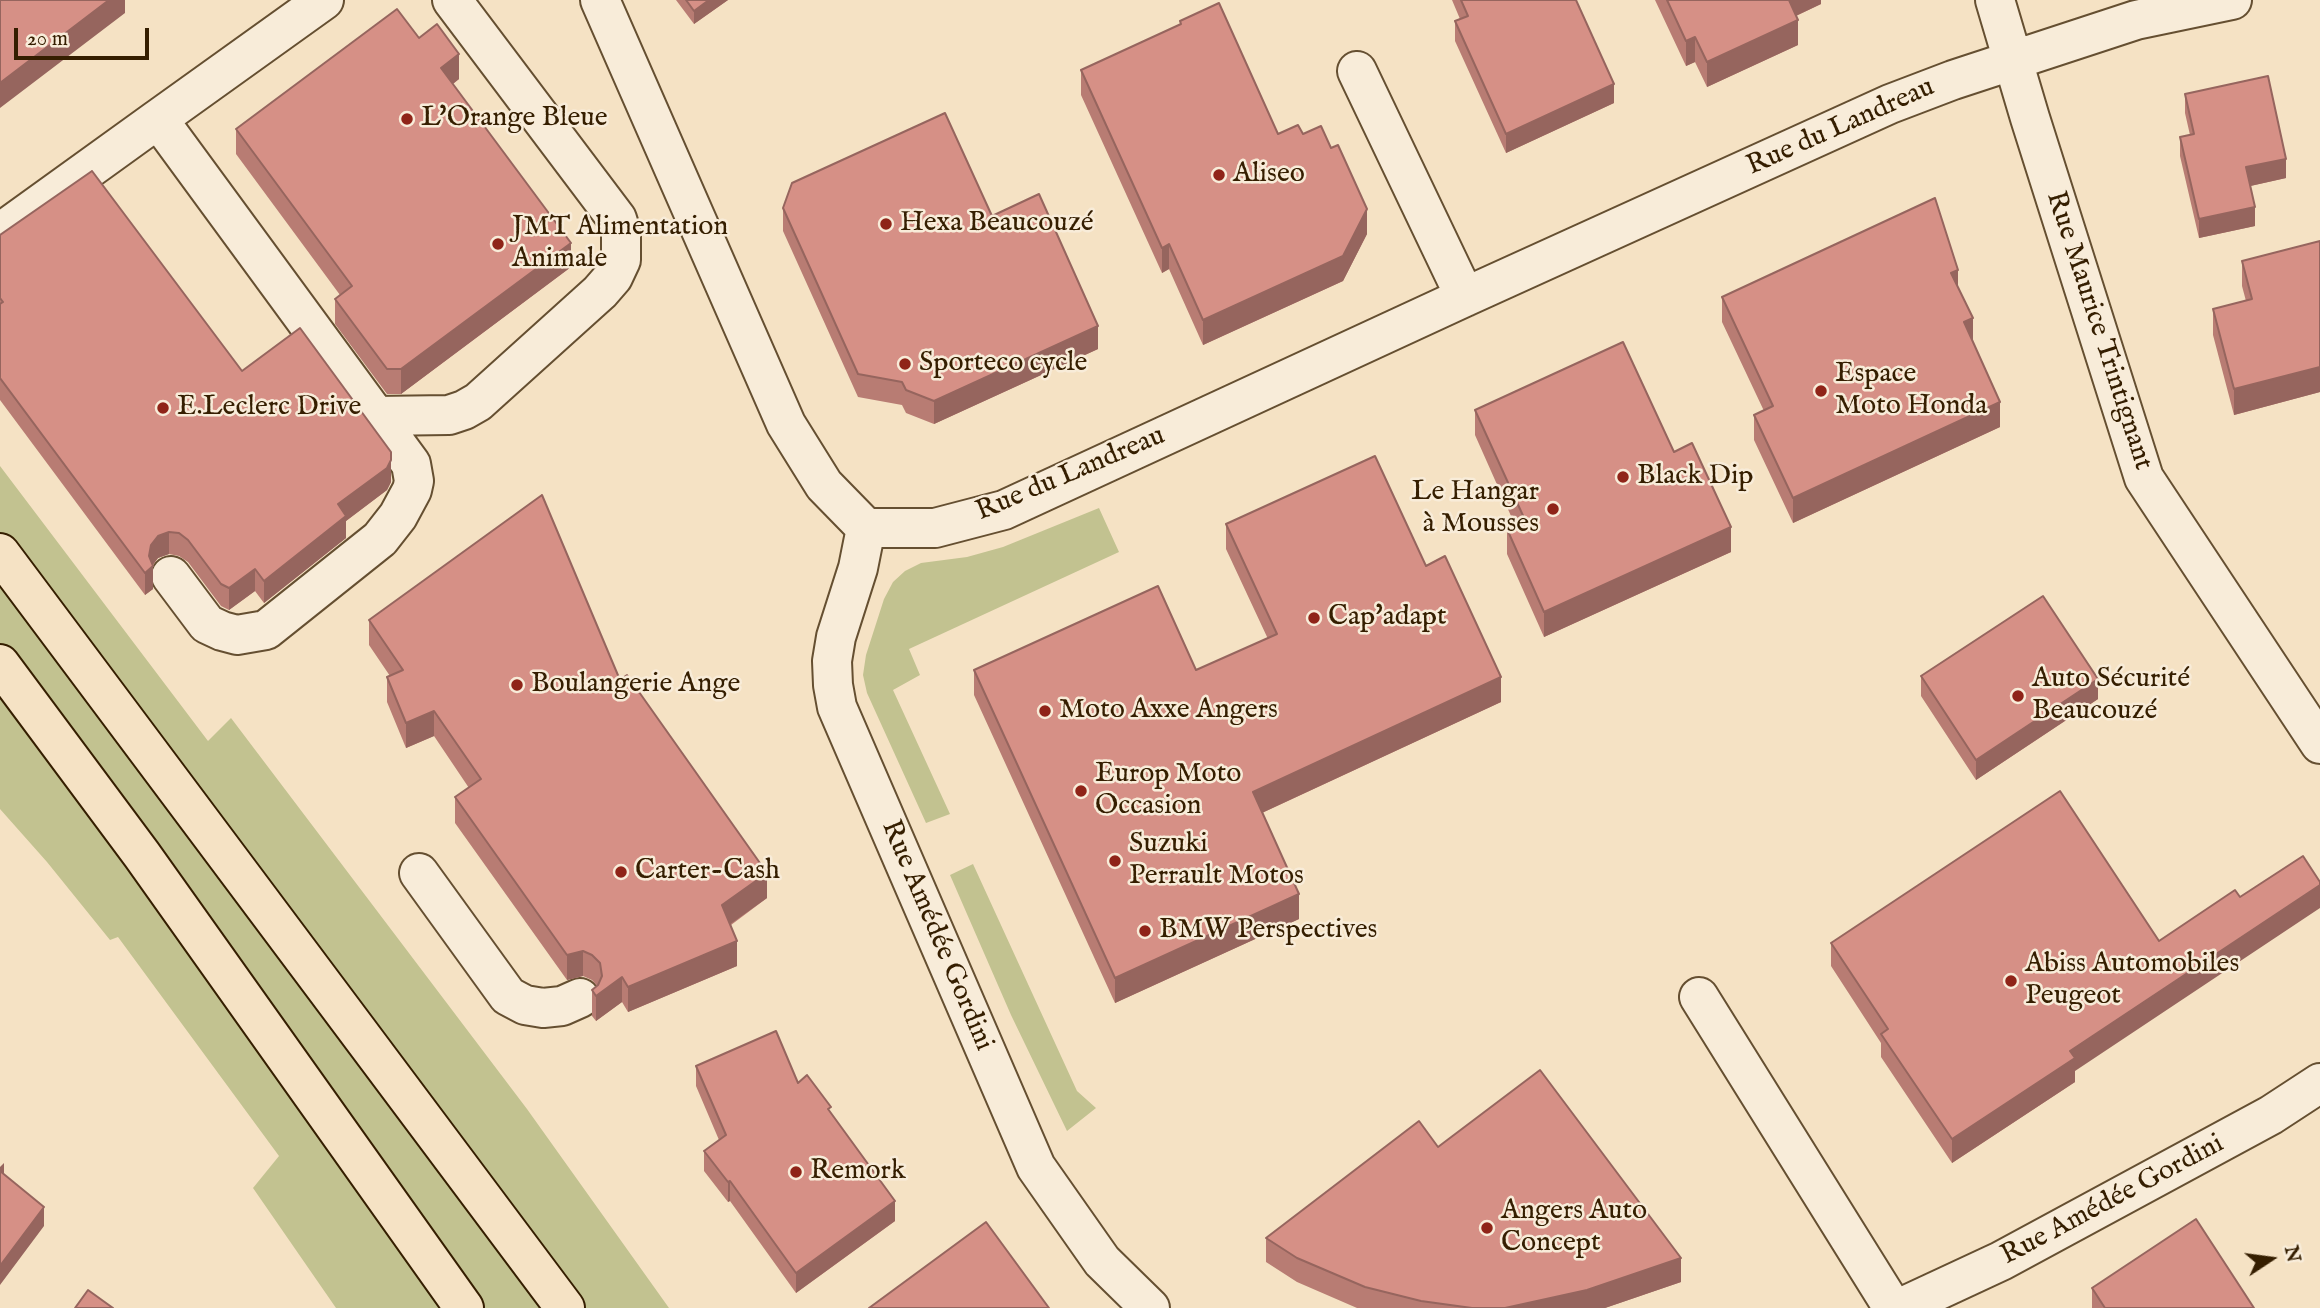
<!DOCTYPE html>
<html>
<head>
<meta charset="utf-8">
<style>
	body { margin:0 }
	#map { position:relative; width:2320px; height:1308px; overflow:hidden; background:#f5e2c4; font-family:"IM FELL English",serif }
	canvas { display:block }
	.north { position:absolute; left:2236px; top:1224px; width:70px; height:70px; -webkit-text-stroke:5px #f8ecd9; paint-order:stroke; rotate:77deg; font-size:19px; font-weight:700; line-height:28px; text-align:center; color:#351e00 }
	.north::after { content:''; display:block; margin:auto; width:24px; height:32px; background:#351e00; clip-path:polygon(50% 0,100% 100%,50% 72%,0 100%) }
	.scale { position:absolute; left:14px; top:28px; width:135px; height:32px; box-sizing:border-box; border:4px solid #351e00; border-top:0; padding-left:9px; font-size:21px; line-height:24px; white-space:nowrap; color:#351e00; -webkit-text-stroke:5px #f8ecd9; paint-order:stroke }
</style>
</head>
<body>
<div id="map">
<canvas width="2320" height="1308"></canvas>
<div class="north">N</div>
<div class="scale">20 m</div>
</div>
<script>
const ctx = document.querySelector('canvas').getContext('2d');
ctx.lineJoin = 'round';
function fill(path, color) { ctx.fillStyle = color; ctx.fill(path, 'evenodd'); }
const toPath = rows => new Path2D(rows.map(r => 'M' + r).join(''));
function trace(path, color, width, dash) { ctx.strokeStyle = color; ctx.lineWidth = width; ctx.lineCap = dash ? 'butt' : 'round'; ctx.setLineDash(dash || []); ctx.stroke(path); }
function write(font, color, halo, rows, align = 'center') {
  ctx.font = font + ' "IM FELL English",serif'; ctx.lineWidth = 5; ctx.setLineDash([]); ctx.textBaseline = 'middle'; ctx.strokeStyle = halo; ctx.fillStyle = color; for (const [text, x, y, turn = 0] of rows) {
    ctx.save(); ctx.translate(x, y); ctx.rotate((+turn || 0) * Math.PI / 180); ctx.textAlign = isNaN(turn) ? turn : align; if (halo) ctx.strokeText(text, 0, 0); ctx.fillText(text, 0, 0); ctx.restore();
  }
}
fill(toPath([
	[0,466,208,741,231,718,527,1109,669,1308,336,1308,253,1188,279,1156,118,937,110,940,47,862,0,809],
	[1099,508,1119,552,909,649,920,675,893,690,950,814,926,823,867,693,863,675,866,655,884,599,893,582,905,571,921,563,967,557,1003,547],
	[973,864,1077,1091,1096,1108,1067,1131,1011,1015,950,875]
]), '#c2c290');
const minor = toPath([
	[600,0,786,424,824,485,866,528,935,528,1004,510,1465,297,1890,104,1953,80,2136,20,2232,0],
	[1995,0,2030,118,2144,478,2320,744],
	[1357,71,1465,297],
	[158,119,324,0],
	[0,233,158,119,411,464,414,481,412,490,398,516,380,539,266,630,237,635,222,631,207,624,171,576],
	[376,416,449,415,464,410,478,402,600,292,613,277,621,260,621,232,617,219,452,0],
	[866,528,858,568,836,637,832,661,833,685,837,707,1036,1167,1102,1261,1150,1308],
	[419,873,508,996,525,1005,543,1008,562,1006,580,998],
	[1699,997,1893,1308],
	[1900,1308,2001,1261,2271,1115,2320,1083]
]);
const highway = toPath([
	[0,553,565,1308],
	[0,664,142,855,464,1308]
]);
trace(minor, '#654f31', 42);
trace(highway, '#351e00', 42);
trace(minor, '#f8ecd9', 38);
trace(highway, '#f5e2c4', 38);
fill(toPath([
	[676,0,728,0,694,24],
	[1452,0,1576,0,1614,103,1506,153,1455,41,1455,21,1460,19],
	[1655,0,1821,0,1821,4,1796,16,1798,45,1707,87,1695,62,1686,66],
	[1180,21,1278,134,1303,134,1367,234,1343,281,1203,345,1169,269,1162,273,1081,95,1081,70,1180,25],
	[419,38,459,79,453,84,571,267,401,394,387,394,335,324,335,299,340,295,236,154,236,129],
	[2185,94,2286,178,2250,186,2255,226,2199,238,2180,156,2180,137,2190,135,2185,113],
	[783,208,992,216,1098,349,934,424,906,413,902,405,858,397,783,231],
	[0,235,242,371,391,482,387,490,346,521,346,538,264,603,255,591,229,610,221,606,188,562,179,556,169,554,158,558,153,565,153,589,145,595,0,400],
	[2320,241,2320,392,2234,415,2213,335,2213,309,2246,301,2242,286,2242,261],
	[1958,287,1973,342,2000,427,1793,523,1754,440,1754,415,1764,411,1722,322,1722,297],
	[1475,410,1674,452,1731,552,1544,637,1507,554,1507,529,1515,525,1475,435],
	[1226,524,1426,566,1501,702,1262,813,1299,919,1115,1003,974,695,974,670,1196,670,1268,639,1226,549],
	[369,620,620,680,767,898,731,925,737,966,628,1012,622,1002,596,1021,592,1016,592,990,597,986,592,980,583,976,567,980,455,823,455,797,469,788,434,736,406,748,387,702,387,677,390,676,369,645],
	[1921,676,2098,699,1976,780,1921,696],
	[1831,943,2075,1071,2075,1082,1952,1163,1881,1057,1881,1043,1831,966],
	[696,1066,798,1083,831,1113,895,1221,796,1293,730,1201,728,1202,704,1171,704,1151,719,1140,696,1086],
	[1438,1147,1681,1282,1605,1308,1357,1308,1297,1282,1266,1262,1266,1238],
	[2092,1288,2254,1308,2092,1308]
]), '#b87c73');
fill(toPath([
	[109,0,125,0,125,13,0,108,0,83],
	[709,0,728,0,694,24,694,11],
	[1787,0,1821,0,1821,4,1787,20],
	[1798,20,1798,45,1707,87,1707,62],
	[1695,37,1695,62,1686,66,1686,41],
	[459,54,459,79,441,93,441,68],
	[1614,84,1614,103,1506,153,1506,134],
	[2286,159,2286,178,2246,187,2246,167],
	[2255,207,2255,226,2199,238,2199,219],
	[1367,209,1367,234,1343,281,1203,345,1203,320],
	[571,243,571,267,401,394,401,369],
	[1169,244,1169,269,1162,273,1162,248],
	[1958,270,1958,295,1951,273],
	[1973,318,1973,343,1964,322],
	[1098,326,1098,349,934,424,934,401],
	[2320,367,2320,392,2234,415,2234,389],
	[2000,402,2000,427,1793,523,1793,498],
	[391,460,391,482,387,490,346,521,346,538,264,603,264,581,338,504],
	[1731,527,1731,552,1544,637,1544,612],
	[169,532,169,554,158,558,151,567,153,566,153,589,145,595,145,573,151,545,158,536],
	[255,569,255,591,229,610,229,588],
	[1501,677,1501,702,1253,817,1253,792],
	[2098,679,2098,699,1976,780,1976,760],
	[434,711,434,736,406,748,406,723],
	[767,873,767,898,722,930,722,905],
	[2320,885,2320,908,2075,1071,2075,1082,1952,1163,1952,1139,2070,1051],
	[1299,894,1299,919,1115,1003,1115,978],
	[737,941,737,966,628,1012,628,987],
	[583,951,583,976,567,980,567,955],
	[622,977,622,1002,596,1021,596,996],
	[4,1163,4,1181,0,1186,0,1167],
	[730,1181,730,1201,728,1202,728,1182],
	[895,1201,895,1221,796,1293,796,1273],
	[44,1207,44,1226,0,1285,0,1266],
	[1681,1258,1681,1282,1605,1308,1505,1308]
]), '#96655e');
const building = toPath([
	[0,0,109,0,0,83,0,0],
	[686,0,709,0,694,11,686,0],
	[1461,0,1576,0,1614,84,1506,134,1455,21,1468,16,1461,0],
	[1667,0,1789,0,1798,20,1707,62,1695,37,1686,41,1667,0],
	[1219,3,1278,134,1298,125,1303,134,1321,126,1331,148,1338,145,1367,209,1343,256,1203,320,1169,244,1162,248,1081,70,1181,24,1180,21,1219,3],
	[397,9,419,38,437,24,459,54,441,68,571,243,401,369,387,369,335,299,352,286,236,129,397,9],
	[2268,76,2286,159,2246,167,2255,207,2199,219,2180,137,2194,134,2185,94,2268,76],
	[945,113,992,216,1039,194,1098,326,934,401,906,390,902,382,858,374,783,208,792,183,945,113],
	[92,171,242,371,300,328,391,452,391,460,387,468,338,504,346,516,264,581,255,569,229,588,221,584,188,540,179,533,169,532,158,536,151,545,149,556,153,566,145,573,0,378,0,304,3,302,0,298,0,235,92,171],
	[1935,198,1958,270,1951,273,1973,318,1964,322,2000,402,1793,498,1754,415,1773,406,1722,297,1935,198],
	[2320,241,2320,367,2234,389,2213,309,2252,299,2242,261,2320,241],
	[1623,342,1674,452,1692,443,1731,527,1544,612,1507,529,1525,520,1475,410,1623,342],
	[1375,456,1426,566,1445,556,1501,677,1253,792,1299,894,1115,978,974,670,1158,586,1196,670,1277,634,1226,524,1375,456],
	[542,495,620,680,627,675,767,873,722,905,737,941,628,987,622,977,596,996,592,990,598,985,602,976,600,963,592,955,583,951,567,955,455,797,481,779,434,711,406,723,387,677,403,670,369,620,542,495],
	[2043,596,2098,679,1976,760,1921,676,2043,596],
	[2060,791,2159,941,2235,890,2240,897,2303,856,2320,882,2320,885,2070,1051,2075,1058,1952,1139,1881,1034,1888,1029,1831,943,2060,791],
	[776,1031,798,1083,807,1075,831,1107,828,1109,895,1201,796,1273,730,1181,728,1182,704,1151,726,1135,696,1066,776,1031],
	[1540,1070,1681,1258,1587,1290,1505,1308,1472,1308,1421,1301,1365,1287,1297,1258,1266,1238,1419,1121,1438,1147,1540,1070],
	[0,1171,44,1207,0,1266,0,1171],
	[2196,1219,2254,1308,2105,1308,2092,1288,2196,1219],
	[986,1222,1049,1308,869,1308,986,1222],
	[88,1290,113,1308,75,1308,88,1290]
]);
fill(building, '#d69086');
trace(building, '#96655e', 2);
for (const [x, y, r, color] of [
	[407,119,7,"#8f2418"],
	[1219,175,7,"#8f2418"],
	[886,224,7,"#8f2418"],
	[498,244,7,"#8f2418"],
	[905,364,7,"#8f2418"],
	[1821,391,7,"#8f2418"],
	[163,408,7,"#8f2418"],
	[1623,477,7,"#8f2418"],
	[1553,509,7,"#8f2418"],
	[1314,618,7,"#8f2418"],
	[517,685,7,"#8f2418"],
	[2018,696,7,"#8f2418"],
	[1045,711,7,"#8f2418"],
	[1081,791,7,"#8f2418"],
	[1115,861,7,"#8f2418"],
	[621,872,7,"#8f2418"],
	[1145,931,7,"#8f2418"],
	[2011,981,7,"#8f2418"],
	[796,1172,7,"#8f2418"],
	[1487,1228,7,"#8f2418"]
]) { const dot = new Path2D(); dot.arc(x, y, r, 0, 2 * Math.PI); ctx.fillStyle = color; ctx.fill(dot); trace(dot, '#f8ecd9', 2.5); }
write('28px', '#351e00', '#f8ecd9', [
	["L'Orange Bleue",421,119],
	["Aliseo",1233,175],
	["Hexa Beaucouzé",900,224],
	["JMT Alimentation",512,228],
	["Animale",512,260],
	["Sporteco cycle",919,364],
	["Espace",1835,375],
	["Moto Honda",1835,407],
	["E.Leclerc Drive",177,408],
	["Black Dip",1637,477],
	["Le Hangar",1539,493,"right"],
	["à Mousses",1539,525,"right"],
	["Cap'adapt",1328,618],
	["Auto Sécurité",2032,680],
	["Beaucouzé",2032,712],
	["Boulangerie Ange",531,685],
	["Moto Axxe Angers",1059,711],
	["Europ Moto",1095,775],
	["Occasion",1095,807],
	["Suzuki",1129,845],
	["Perrault Motos",1129,877],
	["Carter-Cash",635,872],
	["BMW Perspectives",1159,931],
	["Abiss Automobiles",2025,965],
	["Peugeot",2025,997],
	["Remork",810,1172],
	["Angers Auto",1501,1212],
	["Concept",1501,1244]
], 'left');
write('28px', '#351e00', '#f8ecd9', [
	["Rue du Landreau",1841,128,-24],
	["Rue Maurice Trintignant",2098,331,72],
	["Rue du Landreau",1071,475,-23],
	["Rue Amédée Gordini",936,936,67],
	["Rue Amédée Gordini",2113,1201,-28]
]);
</script>
</body>
</html>
